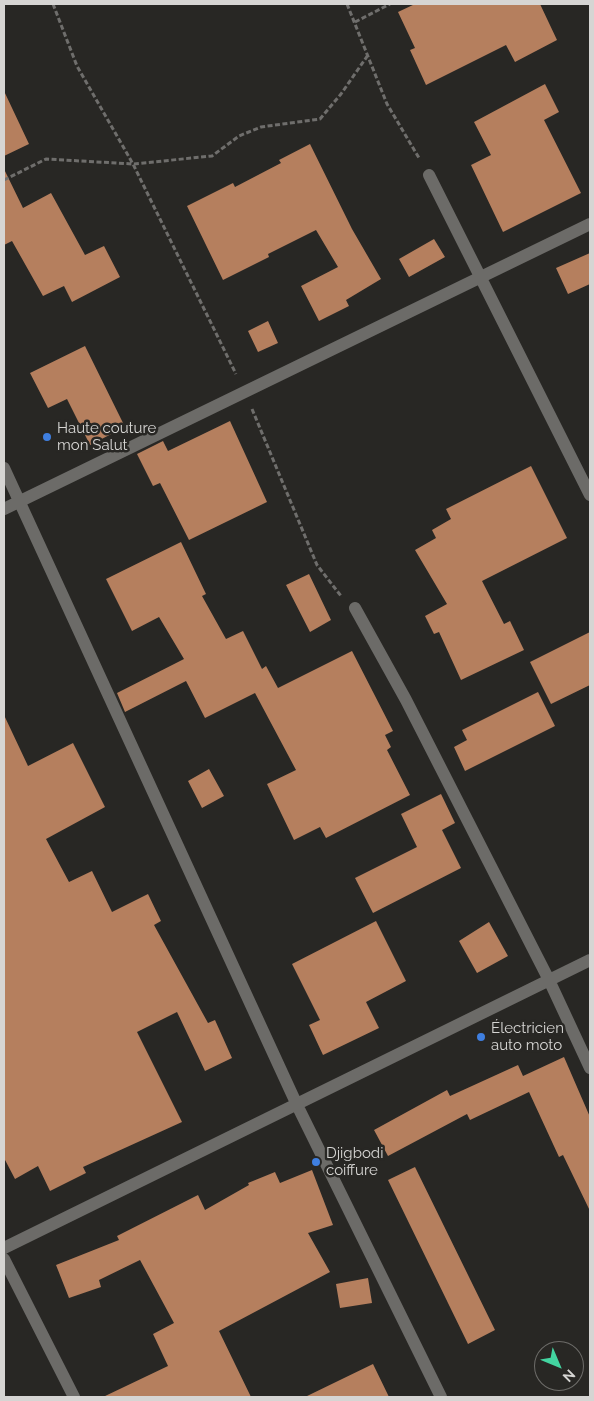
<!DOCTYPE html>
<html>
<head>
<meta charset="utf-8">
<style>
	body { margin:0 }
	#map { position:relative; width:594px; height:1401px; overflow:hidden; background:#282724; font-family:Raleway,sans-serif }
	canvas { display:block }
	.frame { position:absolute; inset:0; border:5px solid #d6d5d3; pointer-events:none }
	.north { position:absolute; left:534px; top:1341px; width:50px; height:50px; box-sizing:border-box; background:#282724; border:1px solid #6e6d6a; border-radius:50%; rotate:135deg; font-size:14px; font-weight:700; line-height:20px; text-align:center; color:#d6d5d3 }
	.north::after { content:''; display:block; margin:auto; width:18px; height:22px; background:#43d4a0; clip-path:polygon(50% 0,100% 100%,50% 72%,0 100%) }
</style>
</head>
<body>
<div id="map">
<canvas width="594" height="1401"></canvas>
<div class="frame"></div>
<div class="north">N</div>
</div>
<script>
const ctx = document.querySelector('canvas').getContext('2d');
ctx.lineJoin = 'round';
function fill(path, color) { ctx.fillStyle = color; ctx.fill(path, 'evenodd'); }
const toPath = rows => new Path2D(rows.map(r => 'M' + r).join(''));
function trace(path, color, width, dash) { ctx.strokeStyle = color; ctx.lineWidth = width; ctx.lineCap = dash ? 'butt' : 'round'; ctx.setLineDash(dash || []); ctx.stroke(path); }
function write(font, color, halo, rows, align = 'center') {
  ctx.font = font + ' Raleway,sans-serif'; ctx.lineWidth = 5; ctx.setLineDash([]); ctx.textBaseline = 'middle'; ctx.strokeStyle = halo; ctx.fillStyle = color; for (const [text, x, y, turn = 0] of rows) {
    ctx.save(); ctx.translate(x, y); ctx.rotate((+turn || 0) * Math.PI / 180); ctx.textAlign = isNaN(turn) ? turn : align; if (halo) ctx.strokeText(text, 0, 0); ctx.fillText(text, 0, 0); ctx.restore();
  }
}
fill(toPath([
	[415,4,540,4,557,40,515,62,506,45,426,85,410,50,415,48,398,12],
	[545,84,559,112,544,120,581,193,503,232,471,165,491,155,474,122],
	[4,91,29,144,4,156],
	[310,144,352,229,381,279,346,300,349,306,319,321,301,286,338,267,316,230,268,254,269,257,223,280,187,206,233,183,235,187,281,163,279,160],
	[4,169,23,208,51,193,85,255,104,246,120,277,72,302,64,286,43,296,12,241,4,245],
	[434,239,445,257,409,277,399,259],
	[590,253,590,284,568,294,556,268],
	[268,321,278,343,258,352,248,331],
	[85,346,125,427,90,445,67,399,48,408,30,373],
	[230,421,267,502,189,540,160,483,153,486,137,454,163,441,168,451],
	[531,466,567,538,482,581,504,624,510,621,524,650,461,680,439,632,434,634,425,616,447,604,415,550,436,538,432,530,451,519,446,509],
	[181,542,206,594,202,596,226,639,243,631,262,669,266,666,278,688,352,651,393,731,385,735,391,747,387,750,410,795,326,838,320,827,294,840,267,784,296,770,255,693,205,718,186,681,125,712,117,693,184,659,159,617,132,631,106,579],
	[309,574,331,620,310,632,286,585],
	[590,632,590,685,551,704,530,662],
	[538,692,555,726,465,771,454,747,467,740,462,730],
	[4,715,28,766,73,743,105,807,46,839,69,882,92,871,112,912,148,894,161,921,154,925,208,1023,215,1020,232,1058,205,1071,177,1012,137,1032,182,1122,83,1167,86,1173,50,1191,38,1166,15,1179,4,1158],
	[209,769,224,796,202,808,188,781],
	[441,794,455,823,442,830,461,868,373,913,355,878,417,847,401,814],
	[376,921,406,981,366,1002,379,1028,323,1055,309,1025,320,1020,292,964],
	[489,922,508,956,477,973,459,941],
	[564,1057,590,1117,590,1211,563,1155,559,1157,529,1092,470,1120,467,1114,388,1156,374,1130,447,1090,450,1096,518,1065,523,1076],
	[415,1167,495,1330,468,1344,388,1180],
	[312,1170,333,1225,308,1233,330,1272,219,1331,251,1397,103,1397,168,1366,153,1334,174,1323,140,1260,99,1280,101,1287,69,1298,56,1265,119,1240,117,1236,198,1195,205,1210,249,1185,248,1183,275,1172,280,1183],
	[368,1278,372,1303,340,1308,336,1284],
	[373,1364,389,1397,305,1397]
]), '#b57f5e');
trace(toPath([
	[53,4,77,66,133,164,236,374],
	[347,4,387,104,419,158],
	[355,22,390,4],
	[4,180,46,159,133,164,212,156,239,136,261,127,320,119,341,94,368,55],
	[252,409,317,565,341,596]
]), '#6f6e6c', 3, [5, 2.5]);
trace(toPath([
	[429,175,590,495],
	[4,468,297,1105,441,1397],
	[4,509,590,224],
	[355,608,406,700,549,980,590,1068],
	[4,1248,590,960],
	[4,1259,74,1397]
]), '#6c6b68', 12);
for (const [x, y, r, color] of [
	[47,437,5,"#3f7fe0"],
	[481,1037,5,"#3f7fe0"],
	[316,1162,5,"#3f7fe0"]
]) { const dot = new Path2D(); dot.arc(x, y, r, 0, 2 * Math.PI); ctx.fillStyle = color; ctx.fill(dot); trace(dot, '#282724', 2); }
write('15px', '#d6d5d3', '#282724', [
	["Haute couture",57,428],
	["mon Salut",57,445],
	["Électricien",491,1028],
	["auto moto",491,1045],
	["Djigbodi",326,1153],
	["coiffure",326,1170]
], 'left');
</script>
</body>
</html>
